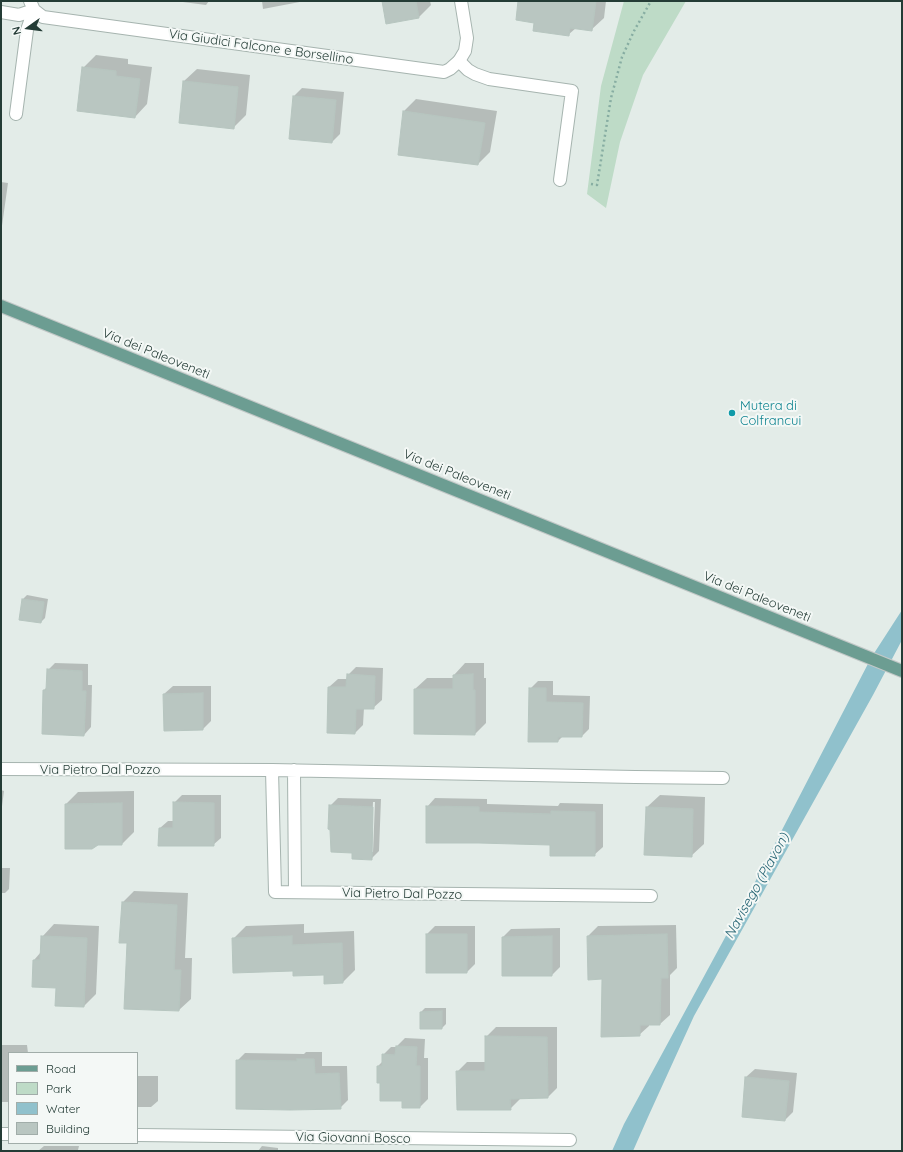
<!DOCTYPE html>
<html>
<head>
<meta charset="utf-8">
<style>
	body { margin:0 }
	#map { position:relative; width:903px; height:1152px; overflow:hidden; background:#e3ece8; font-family:Quicksand,sans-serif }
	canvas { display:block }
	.frame { position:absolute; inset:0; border:2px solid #243c36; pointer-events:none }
	.legend { position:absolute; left:8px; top:1052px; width:130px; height:92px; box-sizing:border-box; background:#f4f8f6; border:1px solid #a1ada9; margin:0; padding:5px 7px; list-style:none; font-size:12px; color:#243c36 }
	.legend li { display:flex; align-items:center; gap:8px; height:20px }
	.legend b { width:20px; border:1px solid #a1ada9 }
	.north { position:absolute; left:8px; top:8px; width:40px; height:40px; -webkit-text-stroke:3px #f4f8f6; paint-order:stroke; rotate:256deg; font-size:11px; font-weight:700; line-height:16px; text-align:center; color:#243c36 }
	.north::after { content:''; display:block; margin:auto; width:14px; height:18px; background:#243c36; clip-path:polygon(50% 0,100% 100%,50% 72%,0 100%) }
</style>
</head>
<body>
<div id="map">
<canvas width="903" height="1152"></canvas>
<div class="frame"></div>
<ul class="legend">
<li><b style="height:5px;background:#6c9d92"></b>Road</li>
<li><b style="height:11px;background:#bedbc7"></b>Park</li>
<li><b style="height:11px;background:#90c1cc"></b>Water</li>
<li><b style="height:11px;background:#b9c6c1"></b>Building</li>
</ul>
<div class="north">N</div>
</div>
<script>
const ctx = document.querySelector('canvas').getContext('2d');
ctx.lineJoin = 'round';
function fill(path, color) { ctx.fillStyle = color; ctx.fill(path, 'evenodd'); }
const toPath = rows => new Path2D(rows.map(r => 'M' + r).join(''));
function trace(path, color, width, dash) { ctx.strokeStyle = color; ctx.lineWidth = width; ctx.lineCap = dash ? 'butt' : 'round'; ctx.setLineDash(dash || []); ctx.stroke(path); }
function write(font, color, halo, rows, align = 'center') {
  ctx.font = font + ' Quicksand,sans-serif'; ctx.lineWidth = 4; ctx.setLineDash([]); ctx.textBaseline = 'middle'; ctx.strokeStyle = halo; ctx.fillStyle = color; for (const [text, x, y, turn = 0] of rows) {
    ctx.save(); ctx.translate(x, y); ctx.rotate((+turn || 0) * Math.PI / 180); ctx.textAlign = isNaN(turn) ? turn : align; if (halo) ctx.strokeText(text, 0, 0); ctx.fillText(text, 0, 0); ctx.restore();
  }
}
fill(toPath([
	[624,1,686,1,643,75,620,142,606,208,587,194,601,86]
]), '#bedbc7');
fill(toPath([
	[902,610,902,640,873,695,694,1016,648,1117,633,1151,612,1151,624,1124,754,884,871,658]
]), '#90c1cc');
fill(toPath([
	[175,1,209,1,206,5],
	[262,1,305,1,263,9],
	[383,1,430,1,431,5,419,17],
	[519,1,606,1,604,18,591,30,576,28,568,35,535,22],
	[96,55,128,59,128,64,152,67,147,104,135,117,83,68],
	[197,69,250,75,246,115,233,128,180,122,184,81],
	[302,88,344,92,340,134,332,142,294,96],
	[416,99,497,111,490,152,478,164,404,111],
	[1,182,8,183,1,233],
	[27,595,48,599,45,618,41,622,23,599],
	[55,663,88,664,88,685,92,685,91,727,84,735,44,690,47,687,48,670],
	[465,663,484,663,484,678,486,678,486,723,475,734,415,689,427,678,454,678,454,675],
	[356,667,383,668,382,700,373,708,364,708,363,725,355,733,329,687,338,679,347,679,348,675],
	[538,681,553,681,553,695,590,696,589,729,582,736,563,736,558,741,530,689],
	[173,686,211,686,211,721,203,729,164,694],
	[1,790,4,791,1,814],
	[134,791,134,832,122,844,66,804,78,792],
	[182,795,221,795,221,838,213,845,160,828,168,821,174,821,174,803],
	[660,795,705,797,704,844,691,856,647,807],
	[338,798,381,799,379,851,371,859,353,852,330,806],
	[373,802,375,802,373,852,371,852],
	[435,798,487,799,487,804,558,806,560,803,603,804,603,847,594,855,551,844,427,807],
	[1,868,10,868,9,889,5,893,1,893],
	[134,891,188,893,185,958,192,958,191,999,179,1010,122,903],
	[54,924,99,926,96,994,84,1006,57,987,34,960,41,952,42,937],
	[304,924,304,933,354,931,355,970,343,982,324,974,294,970,233,939,246,926],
	[676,925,677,968,670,975,670,1015,660,1024,649,1024,649,1026,639,1035,603,978,589,979,588,936,598,926],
	[435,926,475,926,475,964,467,972,427,934],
	[560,928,560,967,552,975,503,937,511,929],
	[425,1008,446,1008,446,1024,442,1028,421,1012],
	[496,1027,557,1027,557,1088,548,1097,520,1099,510,1109,457,1072,467,1062,486,1062,486,1037],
	[405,1038,425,1039,424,1058,428,1058,428,1099,420,1107,403,1107,403,1100,381,1082,378,1066,383,1061,383,1055,391,1047,396,1047],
	[1,1045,27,1045,28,1053,9,1053,9,1102,1,1102],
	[306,1052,322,1052,322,1066,347,1066,348,1100,340,1108,237,1061,245,1053,304,1054],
	[137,1065,138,1065,138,1076,158,1076,158,1101,151,1107,137,1107],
	[755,1069,797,1073,793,1112,785,1120,743,1116,746,1077],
	[44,1146,79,1146,78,1150,92,1150,92,1151,38,1151],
	[262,1146,278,1148,278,1151,258,1151]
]), '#0003');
const building = toPath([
	[382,1,416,1,419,18,386,24,382,1],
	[518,1,596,1,592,31,570,28,569,36,533,31,534,23,516,20,518,1],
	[82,67,116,71,116,76,140,79,135,118,77,111,82,67],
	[183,81,238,87,234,129,179,123,183,81],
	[293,96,336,100,332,143,289,139,293,96],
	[403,111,485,123,478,165,398,155,403,111],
	[22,599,44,602,41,623,19,620,22,599],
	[47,669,82,671,82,691,86,691,84,736,42,734,43,690,46,690,47,669],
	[347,674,375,676,374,709,356,709,355,734,327,733,328,687,346,687,347,674],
	[473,674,473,690,475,690,475,735,414,734,414,689,453,689,453,675,473,674],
	[529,688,546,688,546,702,583,703,582,737,558,737,558,742,528,742,529,688],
	[203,693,203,730,164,731,163,694,203,693],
	[173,802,214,803,214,846,158,846,159,828,173,828,173,802],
	[122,803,122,845,98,845,92,849,65,849,65,804,122,803],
	[329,805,373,807,372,860,352,859,352,853,331,852,330,830,328,829,329,805],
	[426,806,479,807,479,812,551,814,551,811,595,812,595,856,550,856,550,845,479,843,426,843,426,806],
	[646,807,693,809,692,857,644,855,646,807],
	[122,902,177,905,174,970,181,970,179,1011,124,1009,127,943,119,943,122,902],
	[426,934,467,934,467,973,426,973,426,934],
	[667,934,668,978,661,978,660,1025,640,1025,640,1036,601,1037,602,979,588,980,587,936,667,934],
	[41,936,87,938,84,1007,55,1006,56,988,32,987,33,960,40,960,41,936],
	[292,936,292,945,342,943,343,983,324,984,324,975,293,976,293,971,233,973,232,938,292,936],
	[552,936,552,976,502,976,502,937,552,936],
	[442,1011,442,1029,420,1029,420,1012,442,1011],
	[485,1036,547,1037,548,1098,510,1099,511,1110,457,1110,456,1071,485,1071,485,1036],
	[396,1046,417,1047,416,1066,420,1066,420,1108,402,1108,402,1101,380,1101,380,1083,377,1083,377,1066,382,1066,382,1054,395,1055,396,1046],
	[297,1059,314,1059,315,1074,339,1073,341,1109,290,1110,236,1109,236,1060,297,1061,297,1059],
	[745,1077,789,1081,785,1121,742,1117,745,1077]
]);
fill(building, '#b9c6c1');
trace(building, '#b6c5bf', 1);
const lane = toPath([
	[459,61,468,70,475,74,489,79,572,91,560,180]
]);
const street = toPath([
	[1,12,19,15,34,10,43,17,444,72,450,69,459,61,465,51,467,38,461,1],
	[16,114,27,30,34,10,30,1],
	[1,769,272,770,635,777,723,778],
	[272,770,275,892,651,896],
	[294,770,295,892],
	[1,1134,9,1134],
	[137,1135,570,1140]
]);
const primary = toPath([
	[1,306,902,671]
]);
trace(lane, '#a6b4af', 14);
trace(street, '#a6b4af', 14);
trace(primary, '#c2c8c7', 14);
trace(toPath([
	[591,184,597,185,611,98,622,57,634,31,651,1]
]), '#87ada2', 2.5, [2, 3]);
trace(lane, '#fff', 12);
trace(street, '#fff', 12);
trace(primary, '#6c9d92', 12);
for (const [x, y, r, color] of [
	[732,413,4,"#0f9aa8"]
]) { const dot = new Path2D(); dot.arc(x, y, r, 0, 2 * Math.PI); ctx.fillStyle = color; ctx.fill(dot); trace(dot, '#f4f8f6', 1.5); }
write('13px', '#243c36', '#f4f8f6', [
	["Via Giudici Falcone e Borsellino",261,47,8],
	["Via dei Paleoveneti",156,354,22],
	["Via dei Paleoveneti",457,475,22],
	["Via dei Paleoveneti",757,597,22],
	["Via Pietro Dal Pozzo",100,770],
	["Via Pietro Dal Pozzo",402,894,1],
	["Via Giovanni Bosco",353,1138,1]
]);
write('13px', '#0d838f', '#f4f8f6', [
	["Mutera di",740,406],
	["Colfrancui",740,421]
], 'left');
write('italic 14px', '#246372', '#f4f8f6', [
	["Navisego (Piavon)",757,886,-61]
]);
</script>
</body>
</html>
